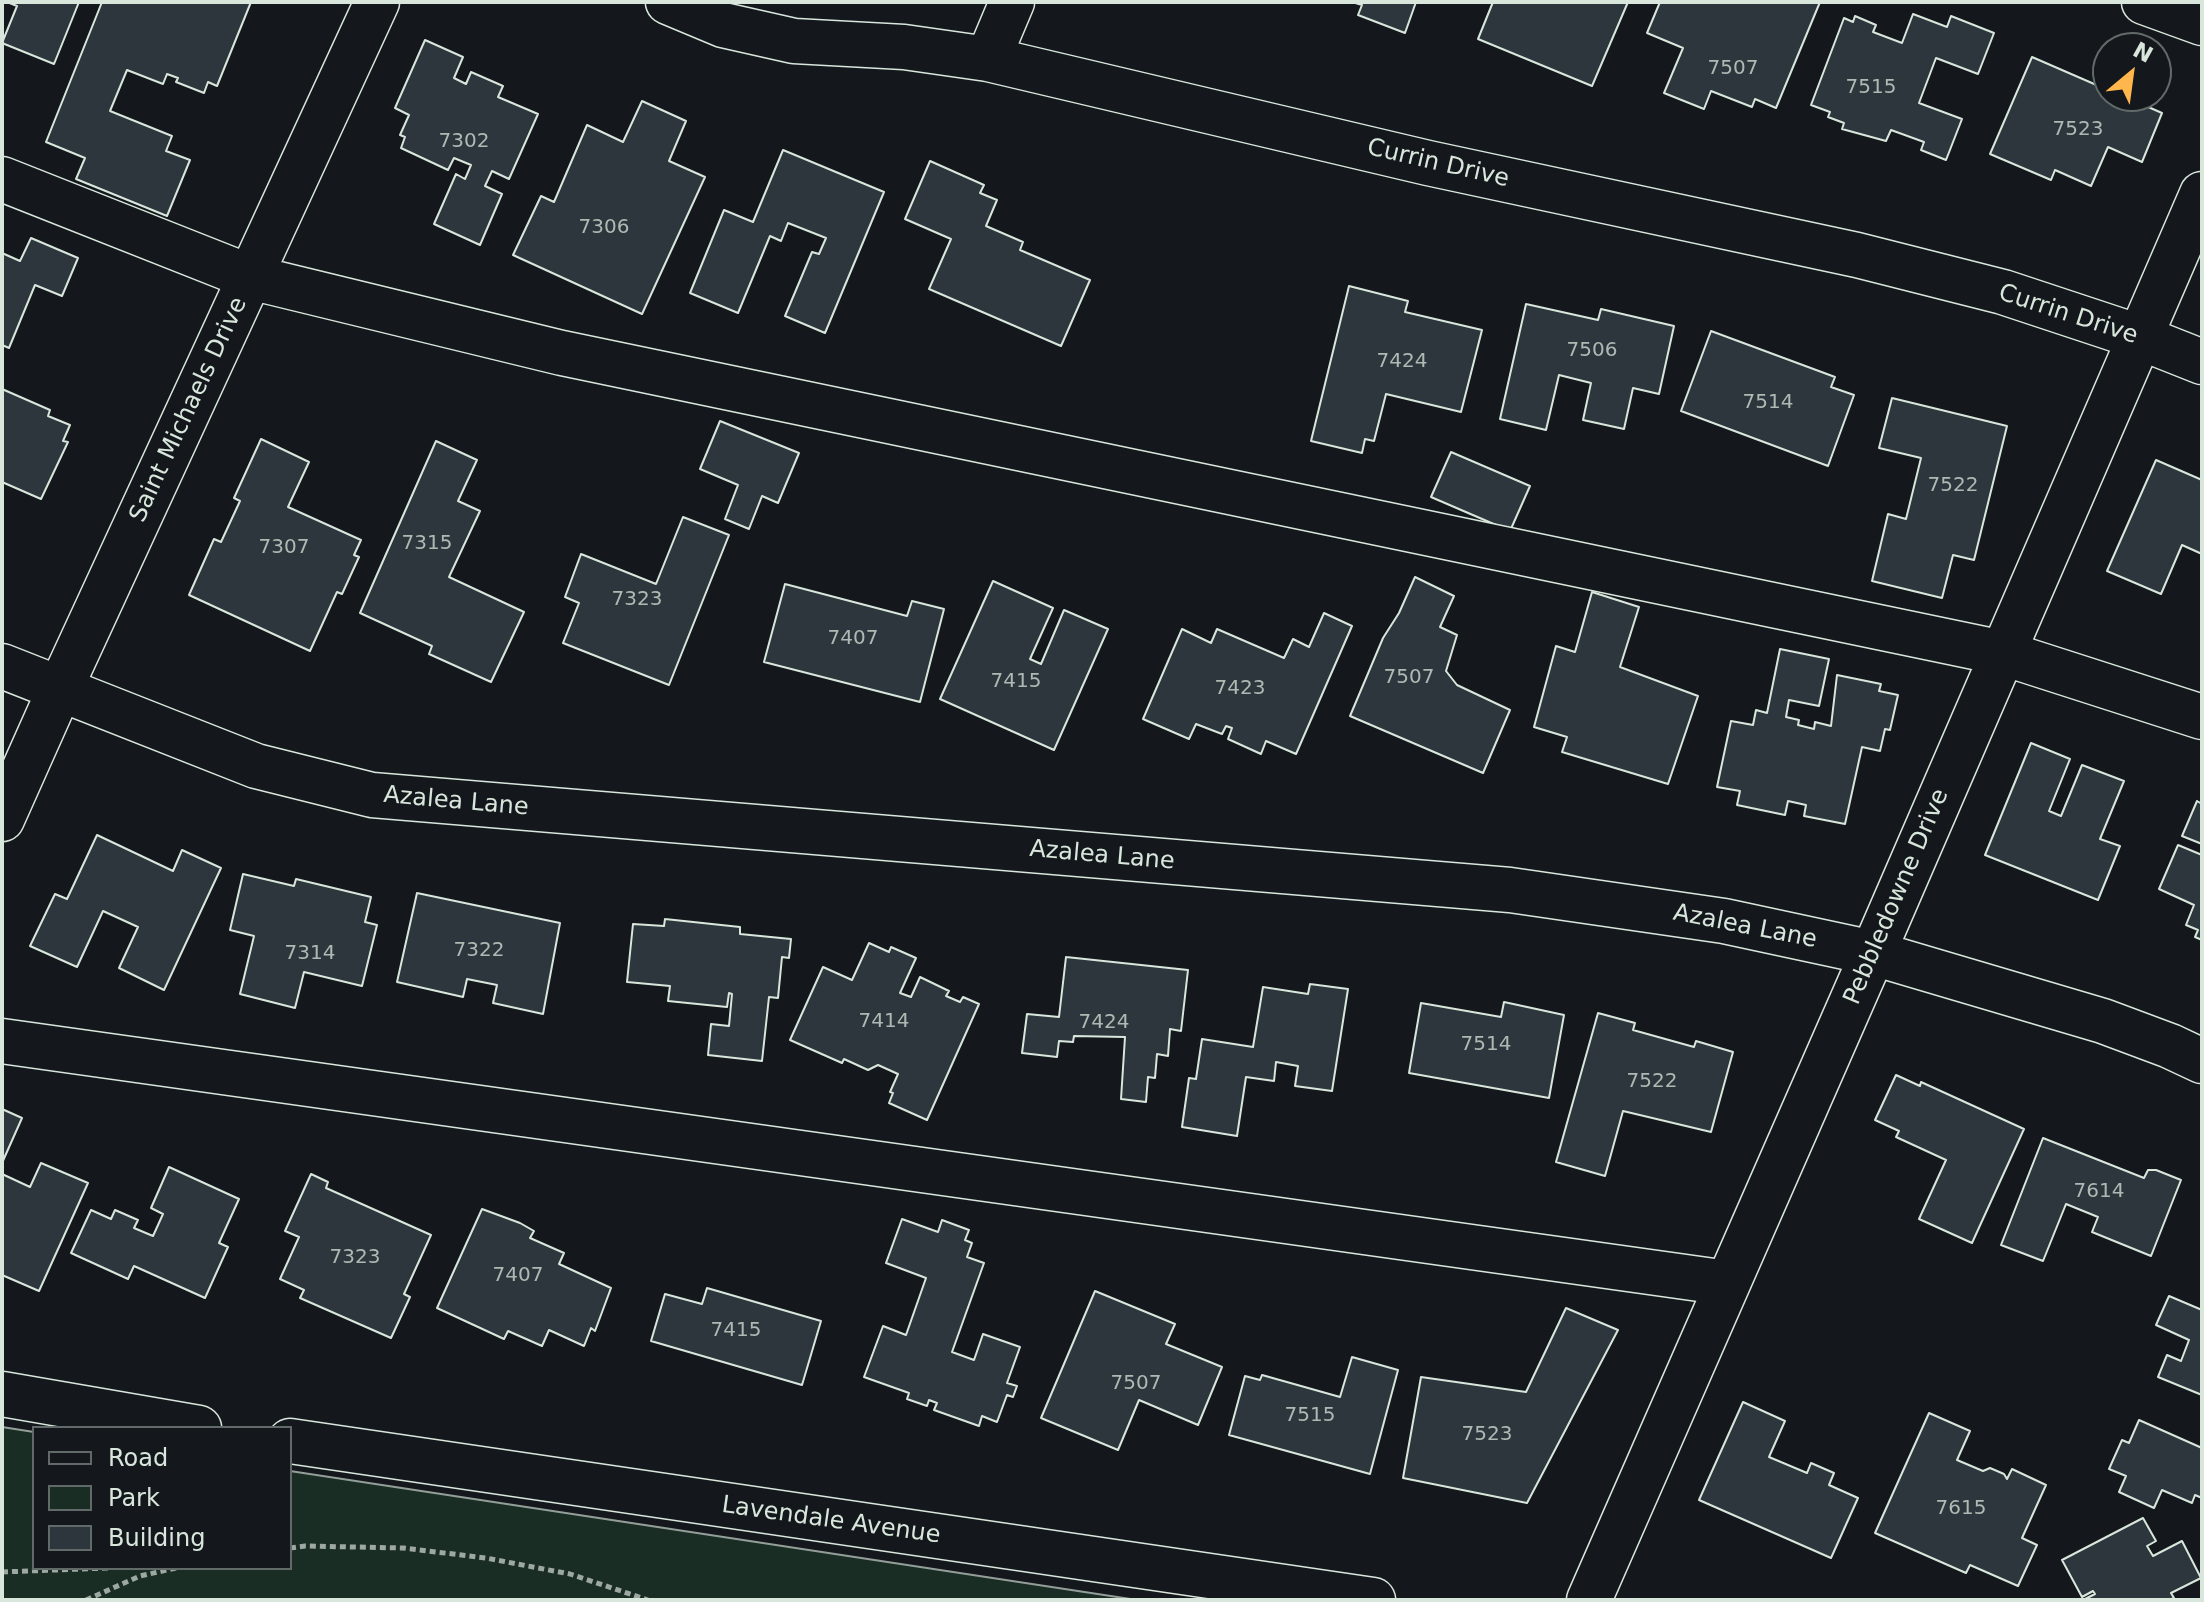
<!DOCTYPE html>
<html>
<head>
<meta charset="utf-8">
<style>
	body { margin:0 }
	#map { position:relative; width:2204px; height:1602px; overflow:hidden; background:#14181c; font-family:"DejaVu Sans",sans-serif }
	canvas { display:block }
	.frame { position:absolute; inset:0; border:4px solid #d8e6dc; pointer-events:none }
	.legend { position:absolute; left:32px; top:1426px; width:260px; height:144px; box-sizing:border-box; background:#14181c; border:2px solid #626a69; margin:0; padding:10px 14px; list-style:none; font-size:24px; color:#d8e6dc }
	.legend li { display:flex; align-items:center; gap:16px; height:40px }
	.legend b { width:40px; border:2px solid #626a69 }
	.north { position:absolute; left:2092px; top:32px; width:80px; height:80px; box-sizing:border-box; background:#14181c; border:2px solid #626a69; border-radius:50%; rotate:29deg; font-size:22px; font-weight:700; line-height:32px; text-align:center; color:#d8e6dc }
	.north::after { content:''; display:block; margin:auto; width:28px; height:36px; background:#ffb74d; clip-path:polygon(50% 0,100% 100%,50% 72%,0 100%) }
</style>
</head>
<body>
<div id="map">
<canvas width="2204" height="1602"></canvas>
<div class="frame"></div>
<ul class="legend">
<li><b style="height:10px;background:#14181c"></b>Road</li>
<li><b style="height:22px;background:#1a2d24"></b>Park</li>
<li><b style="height:22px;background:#2c363c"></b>Building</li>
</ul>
<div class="north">N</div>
</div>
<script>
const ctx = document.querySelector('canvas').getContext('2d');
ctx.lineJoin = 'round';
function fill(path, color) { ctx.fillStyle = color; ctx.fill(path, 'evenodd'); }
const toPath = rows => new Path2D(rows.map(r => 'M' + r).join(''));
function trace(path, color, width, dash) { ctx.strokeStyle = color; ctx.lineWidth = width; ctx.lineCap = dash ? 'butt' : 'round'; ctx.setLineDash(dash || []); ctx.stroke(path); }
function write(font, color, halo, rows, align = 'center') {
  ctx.font = font + ' "DejaVu Sans",sans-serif'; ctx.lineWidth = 6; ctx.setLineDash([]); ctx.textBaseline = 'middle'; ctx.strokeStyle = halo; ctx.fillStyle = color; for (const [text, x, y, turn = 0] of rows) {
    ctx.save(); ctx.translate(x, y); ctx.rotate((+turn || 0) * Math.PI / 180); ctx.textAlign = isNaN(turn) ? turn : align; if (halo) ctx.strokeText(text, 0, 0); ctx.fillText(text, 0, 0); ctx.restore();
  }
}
const green = toPath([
	[2,1427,34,1432,34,1568,290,1568,290,1471,1137,1600,2,1600,2,1427]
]);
fill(green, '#1a2d24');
trace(green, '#939e99', 2);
const building = toPath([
	[7,2,79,2,54,64,2,43,17,6,7,2],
	[102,2,251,2,217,86,208,82,204,93,176,82,178,78,167,74,163,84,127,70,110,111,172,136,166,151,190,160,167,216,76,179,85,158,46,142,102,2],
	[1352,2,1416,2,1405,33,1358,15,1362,5,1352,2],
	[1493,2,1628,2,1592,86,1478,39,1493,2],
	[1660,2,1820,2,1776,108,1755,99,1752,107,1711,91,1704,109,1664,93,1683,48,1647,33,1660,2],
	[1913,14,1947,27,1951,16,1994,33,1978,74,1936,58,1919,103,1962,119,1946,160,1921,150,1924,142,1891,130,1886,141,1842,129,1844,123,1828,117,1830,112,1811,105,1844,18,1853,22,1855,16,1876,25,1873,32,1902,43,1913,14],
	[425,40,463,57,454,78,466,84,471,72,503,86,498,97,538,114,509,179,492,171,485,186,502,194,480,245,434,224,456,174,465,179,471,165,454,158,448,170,401,148,405,137,400,135,409,115,395,108,425,40],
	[2032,57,2108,90,2108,96,2123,96,2162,113,2142,162,2108,147,2091,186,2055,170,2051,180,1990,154,2032,57],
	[642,101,686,121,669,161,705,177,642,314,513,255,541,196,554,202,587,125,623,142,642,101],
	[783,150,884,192,825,333,785,316,812,252,819,254,826,238,788,223,781,241,770,236,738,313,690,293,724,210,753,222,783,150],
	[930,161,984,185,980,193,997,200,986,226,1023,242,1020,250,1090,280,1061,346,929,289,951,239,905,219,930,161],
	[31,238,78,258,62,296,35,285,9,348,2,345,2,253,20,261,31,238],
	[1349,286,1408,301,1405,312,1482,330,1461,412,1386,394,1374,441,1365,439,1362,453,1311,441,1349,286],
	[1526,304,1598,320,1601,309,1674,326,1659,394,1633,388,1624,429,1583,420,1591,383,1559,375,1546,430,1500,419,1526,304],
	[1711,331,1835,377,1831,387,1854,395,1828,466,1681,411,1711,331],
	[2,389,50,410,48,416,70,425,63,441,68,442,41,499,2,482,2,389],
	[1892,398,2007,426,1974,560,1953,555,1942,598,1872,581,1888,514,1906,519,1921,458,1879,448,1892,398],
	[720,421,799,453,778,503,762,496,749,529,725,519,738,485,700,469,720,421],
	[261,439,309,462,288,507,361,540,354,555,359,557,342,594,337,592,310,651,189,595,214,539,221,542,240,501,234,498,261,439],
	[436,441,477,460,458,501,480,511,449,577,524,612,491,682,429,654,432,646,360,613,436,441],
	[1451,452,1530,486,1510,531,1431,497,1451,452],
	[2156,460,2202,480,2202,554,2182,545,2161,594,2107,571,2156,460],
	[683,517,729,535,669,685,563,643,579,603,565,597,581,554,656,584,683,517],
	[1415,577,1454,596,1440,627,1457,635,1446,671,1457,685,1510,710,1483,773,1350,716,1383,638,1399,613,1415,577],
	[993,581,1053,608,1030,659,1041,664,1064,610,1108,629,1054,750,940,699,993,581],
	[785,584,907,616,912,601,944,609,920,702,764,662,785,584],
	[1592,592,1639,607,1620,667,1698,696,1668,784,1562,752,1567,737,1534,727,1556,646,1575,652,1592,592],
	[1324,613,1352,626,1296,754,1266,741,1261,754,1228,739,1232,728,1226,726,1222,734,1196,724,1189,739,1143,719,1182,629,1211,643,1217,629,1284,658,1293,639,1309,647,1324,613],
	[1780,649,1829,659,1819,706,1789,700,1786,717,1799,720,1798,725,1814,729,1815,722,1831,726,1837,675,1881,684,1879,691,1898,695,1890,730,1885,729,1880,751,1862,747,1845,824,1804,816,1806,805,1788,801,1785,815,1737,805,1740,791,1717,787,1731,721,1753,725,1756,710,1767,713,1780,649],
	[2031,743,2070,759,2049,811,2061,816,2082,765,2124,781,2100,839,2120,846,2098,900,1985,855,2031,743],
	[2197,801,2202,804,2202,844,2182,836,2197,801],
	[97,835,173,871,182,850,221,868,164,990,119,968,138,927,103,911,77,967,30,946,55,894,67,899,97,835],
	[2178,845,2202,855,2202,940,2195,937,2198,930,2186,925,2194,905,2159,889,2178,845],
	[243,874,294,886,296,879,371,897,365,922,377,925,362,986,304,972,295,1008,240,994,254,936,230,930,243,874],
	[417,893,560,923,543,1014,493,1003,497,985,467,979,463,997,397,982,417,893],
	[665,919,740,927,740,934,791,939,789,958,782,957,778,998,769,997,762,1061,708,1055,711,1024,729,1026,732,994,729,993,727,1007,668,1001,670,986,627,982,633,924,664,926,665,919],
	[869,943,889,952,891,947,916,958,900,993,911,997,920,977,949,991,946,996,960,1002,963,997,979,1004,927,1120,889,1103,893,1093,890,1092,898,1074,878,1065,868,1070,844,1059,842,1063,790,1040,823,967,852,980,869,943],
	[1066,957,1188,970,1181,1031,1170,1029,1168,1056,1157,1054,1155,1078,1148,1077,1146,1102,1121,1099,1125,1037,1074,1036,1073,1042,1059,1041,1057,1057,1022,1053,1027,1014,1059,1017,1066,957],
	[1310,984,1348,989,1332,1091,1295,1086,1298,1066,1276,1062,1274,1081,1246,1077,1237,1136,1182,1127,1189,1078,1196,1079,1202,1039,1253,1047,1263,987,1308,994,1310,984],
	[1504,1002,1564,1015,1549,1098,1409,1073,1421,1003,1501,1017,1504,1002],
	[1598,1013,1635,1023,1633,1030,1694,1047,1696,1041,1733,1052,1711,1132,1623,1111,1605,1176,1556,1162,1598,1013],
	[1896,1075,1920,1086,1921,1082,2024,1129,1972,1243,1919,1219,1946,1160,1896,1137,1899,1131,1875,1120,1896,1075],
	[2,1109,22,1118,2,1163,2,1109],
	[2043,1138,2144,1178,2148,1170,2156,1170,2181,1180,2151,1256,2092,1232,2098,1217,2066,1204,2043,1261,2001,1245,2043,1138],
	[41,1163,88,1183,39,1291,2,1275,2,1174,30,1187,41,1163],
	[169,1167,239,1199,219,1243,228,1247,205,1298,134,1266,128,1279,71,1253,91,1210,111,1219,115,1210,138,1220,134,1228,153,1236,163,1214,151,1208,169,1167],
	[311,1174,328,1182,326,1188,431,1235,404,1294,410,1297,391,1338,300,1298,304,1290,280,1279,299,1237,285,1231,311,1174],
	[482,1209,520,1223,534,1231,530,1238,564,1253,559,1264,611,1288,595,1331,591,1328,584,1346,549,1330,542,1346,508,1331,504,1339,437,1308,482,1209],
	[902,1219,938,1232,942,1220,969,1230,965,1240,972,1243,967,1257,984,1263,952,1352,974,1360,983,1334,1020,1347,1007,1383,1017,1386,1013,1397,1007,1395,997,1422,982,1416,979,1426,934,1410,937,1403,929,1400,927,1406,907,1399,909,1393,864,1377,883,1326,906,1335,926,1278,886,1263,902,1219],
	[707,1288,821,1321,802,1385,651,1341,665,1294,702,1304,707,1288],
	[1095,1291,1175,1324,1166,1344,1222,1367,1198,1425,1139,1400,1118,1450,1041,1418,1095,1291],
	[2169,1296,2202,1310,2202,1395,2158,1377,2167,1355,2181,1361,2189,1340,2156,1325,2169,1296],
	[1566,1308,1618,1330,1527,1503,1403,1478,1421,1377,1526,1392,1566,1308],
	[1352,1357,1398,1370,1370,1474,1229,1435,1245,1376,1260,1380,1262,1375,1340,1397,1352,1357],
	[1743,1402,1785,1421,1769,1457,1807,1473,1811,1463,1834,1473,1829,1485,1858,1498,1831,1558,1699,1500,1743,1402],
	[1929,1413,1970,1431,1957,1460,1983,1471,1990,1468,2004,1474,2007,1479,2012,1469,2046,1485,2022,1538,2037,1545,2018,1586,1970,1565,1966,1573,1875,1533,1929,1413],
	[2139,1420,2202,1448,2202,1498,2195,1495,2192,1503,2162,1490,2154,1508,2119,1492,2126,1476,2109,1469,2122,1440,2129,1443,2139,1420],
	[2143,1518,2156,1541,2147,1546,2153,1556,2182,1541,2201,1578,2171,1593,2174,1598,2169,1600,2083,1600,2095,1594,2093,1591,2082,1597,2062,1560,2143,1518]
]);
fill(building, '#2c363c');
trace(building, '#d8e6dc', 2);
const minor = toPath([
	[668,2,723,25,794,41,904,47,988,59,1428,163,1857,255,2003,292,2139,337,2202,362],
	[2144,2,2202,23],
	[988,59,1012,2],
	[2,179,250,277,562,353,2003,653,2202,717],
	[2,666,256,766,372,795,1510,890,1724,921,1873,953,2103,1021,2170,1046,2202,1061],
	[2,819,60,689,377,2],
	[2,1041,1728,1283],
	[2,1394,199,1428],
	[290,1441,1373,1600],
	[1589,1600,1873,953,2202,194]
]);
trace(minor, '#d8e6dc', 47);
trace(toPath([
	[290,1548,305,1546,403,1548,486,1558,570,1574,648,1600],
	[2,1572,108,1568],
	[86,1600,140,1576,176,1568]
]), '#9da8a2', 5, [6, 4]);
trace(minor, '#14181c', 44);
write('20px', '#adbab4', null, [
	["7507",1733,69],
	["7515",1871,88],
	["7523",2078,130],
	["7302",464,142],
	["7306",604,228],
	["7506",1592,351],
	["7424",1402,362],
	["7514",1768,403],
	["7522",1953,486],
	["7315",427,544],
	["7307",284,548],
	["7323",637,600],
	["7407",853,639],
	["7507",1409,678],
	["7415",1016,682],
	["7423",1240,689],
	["7322",479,951],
	["7314",310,954],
	["7414",884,1022],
	["7424",1104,1023],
	["7514",1486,1045],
	["7522",1652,1082],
	["7614",2099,1192],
	["7323",355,1258],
	["7407",518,1276],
	["7415",736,1331],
	["7507",1136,1384],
	["7515",1310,1416],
	["7523",1487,1435],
	["7615",1961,1509]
]);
write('24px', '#d8e6dc', '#14181c', [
	["Currin Drive",1438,164,13],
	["Currin Drive",2068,315,18],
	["Saint Michaels Drive",189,410,-65],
	["Azalea Lane",456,802,5],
	["Azalea Lane",1102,856,5],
	["Pebbledowne Drive",1897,897,-67],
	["Azalea Lane",1745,927,11],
	["Lavendale Avenue",831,1521,8]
]);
</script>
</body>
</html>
